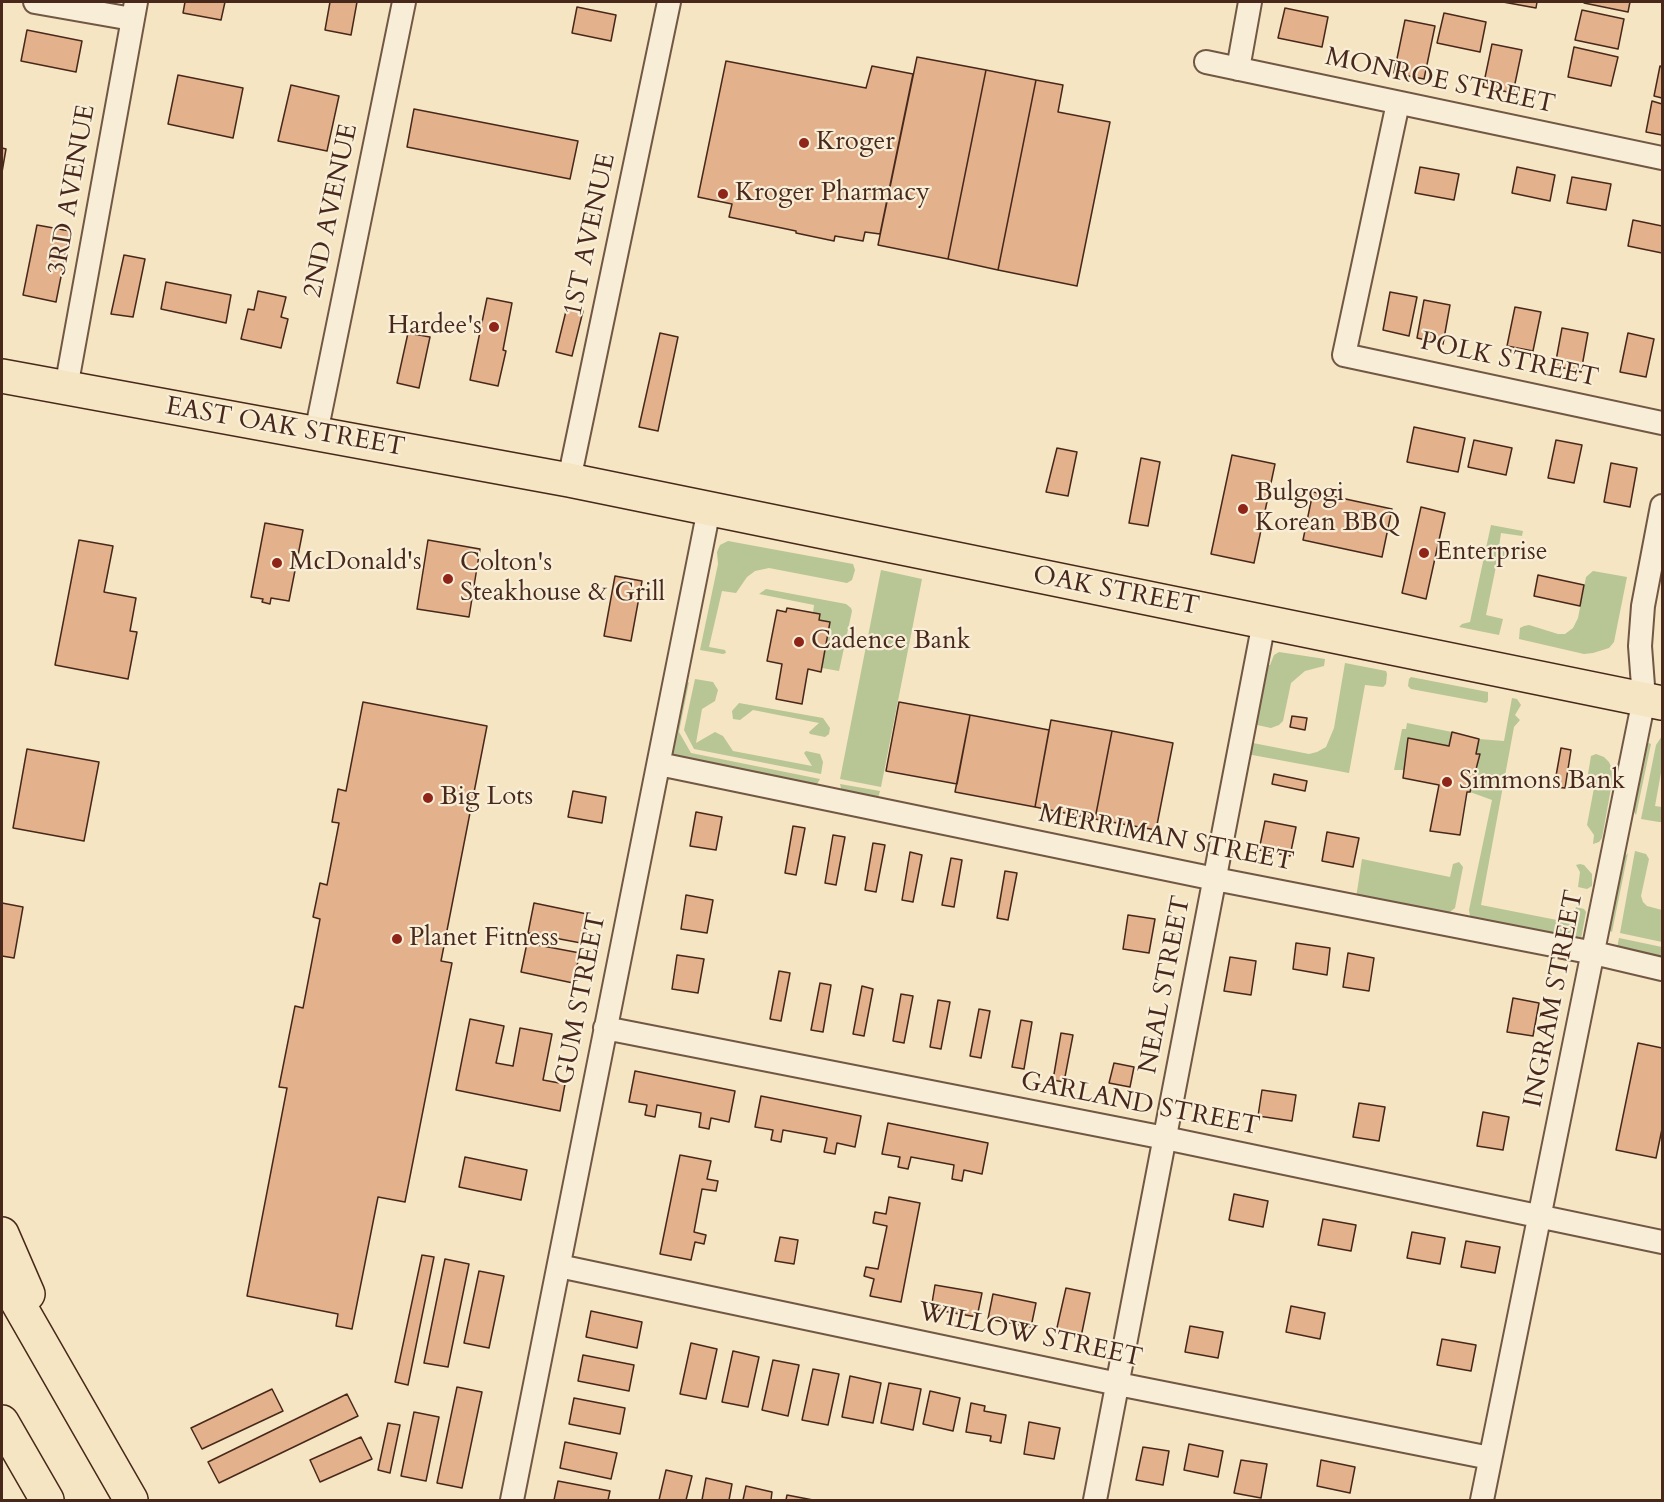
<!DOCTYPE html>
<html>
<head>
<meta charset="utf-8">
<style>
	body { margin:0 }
	#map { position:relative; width:1664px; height:1502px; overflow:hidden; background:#f5e5c2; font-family:Cardo,serif }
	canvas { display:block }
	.frame { position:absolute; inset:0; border:3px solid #47281b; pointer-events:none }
</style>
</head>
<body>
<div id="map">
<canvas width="1664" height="1502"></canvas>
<div class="frame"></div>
</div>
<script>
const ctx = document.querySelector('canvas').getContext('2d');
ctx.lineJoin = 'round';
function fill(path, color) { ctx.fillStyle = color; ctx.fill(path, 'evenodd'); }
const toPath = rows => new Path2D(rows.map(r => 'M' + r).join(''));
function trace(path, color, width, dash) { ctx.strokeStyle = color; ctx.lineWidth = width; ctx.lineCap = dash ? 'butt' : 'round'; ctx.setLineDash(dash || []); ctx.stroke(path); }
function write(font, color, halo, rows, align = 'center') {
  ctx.font = font + ' Cardo,serif'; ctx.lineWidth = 4.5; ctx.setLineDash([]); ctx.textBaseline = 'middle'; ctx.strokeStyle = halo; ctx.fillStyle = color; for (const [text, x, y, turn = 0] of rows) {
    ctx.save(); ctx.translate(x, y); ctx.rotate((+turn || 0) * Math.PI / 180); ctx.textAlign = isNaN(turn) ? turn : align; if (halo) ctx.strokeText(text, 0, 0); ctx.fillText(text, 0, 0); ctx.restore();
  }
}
fill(toPath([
	[1491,525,1523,531,1522,536,1501,533,1499,547,1518,551,1516,560,1498,557,1486,615,1503,619,1499,635,1459,627,1462,624,1470,622],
	[728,541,853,564,855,570,852,580,847,583,769,568,755,571,747,577,736,593,722,591,709,647,725,650,726,653,723,654,700,650,718,564,717,552,720,545],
	[881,570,922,579,881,787,840,779],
	[1593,571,1627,577,1614,642,1609,648,1593,653,1584,654,1519,639,1520,628,1524,626,1529,625,1558,634,1565,634,1573,628,1578,618,1586,577],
	[766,589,846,604,851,608,852,611,839,671,822,668,830,622,819,620,813,613,814,605,759,594],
	[1279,652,1325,659,1324,666,1305,671,1291,683,1283,721,1279,725,1271,728,1257,725,1253,722,1264,665,1270,665,1274,655],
	[1345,663,1386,671,1387,674,1386,684,1383,687,1365,685,1349,773,1247,754,1249,744,1253,743,1309,754,1317,752,1326,747,1334,728],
	[1411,677,1488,692,1488,701,1486,703,1411,689,1408,686,1409,679],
	[695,679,713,682,718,690,715,701,702,709,696,743,715,732,723,736,733,751,812,766,804,753,806,751,820,754,823,762,821,774,694,749,684,730],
	[689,682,679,732,691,753,820,779,817,784,813,787,677,759,672,754,672,743,686,684],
	[1512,698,1517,699,1521,705,1515,715,1520,720,1514,727,1481,905,1572,923,1576,907,1584,909,1586,912,1581,939,1474,921,1470,916,1469,910,1492,800,1470,792,1480,755,1476,754,1479,739,1504,741],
	[739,703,823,718,830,728,829,734,825,737,810,734,809,732,819,723,753,710,740,720,733,719,732,711],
	[1407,723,1452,732,1449,746,1408,738,1404,770,1394,770,1402,729,1406,729],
	[1662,736,1662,767,1655,806,1662,807,1662,822,1659,822,1641,819,1656,745],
	[1646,742,1651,744,1636,815,1631,807],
	[1596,754,1604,757,1609,762,1612,769,1613,777,1602,838,1599,842,1593,844,1594,835,1587,825,1594,788,1586,786,1591,756],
	[840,784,880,791,877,802,842,792],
	[1635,851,1646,854,1649,859,1641,896,1643,902,1647,906,1662,910,1662,942,1620,933],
	[1628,853,1612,932,1608,930,1622,859],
	[1362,859,1450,877,1453,864,1459,862,1463,867,1455,908,1446,915,1356,898],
	[1580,864,1584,865,1592,874,1592,886,1587,889,1578,887,1580,872,1576,865],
	[1619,938,1662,947,1662,957,1617,948]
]), '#b8c595');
const building = toPath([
	[185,2,225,2,221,20,183,13,185,2],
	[330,2,357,2,351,35,325,30,330,2],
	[1503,2,1537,2,1536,8,1503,2],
	[1585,2,1630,2,1628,12,1584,3,1585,2],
	[577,7,616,15,611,41,572,33,577,7],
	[1285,8,1328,17,1322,47,1278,38,1285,8],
	[1582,10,1624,19,1618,49,1575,40,1582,10],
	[1444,13,1486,22,1480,52,1437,43,1444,13],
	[1405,20,1435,26,1424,79,1394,73,1405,20],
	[27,30,82,41,76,72,21,61,27,30],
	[1492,44,1522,50,1513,93,1483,87,1492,44],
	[1574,47,1618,57,1611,86,1568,77,1574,47],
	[917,57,986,70,948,259,878,245,917,57],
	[726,61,866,88,872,66,913,74,880,234,865,232,863,241,835,236,834,241,796,233,796,231,729,217,732,204,698,197,726,61],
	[1660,66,1662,67,1662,98,1654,96,1660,66],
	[986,70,1036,80,998,270,948,259,986,70],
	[178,75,243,88,233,138,168,124,178,75],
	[1036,80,1063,85,1058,112,1110,122,1077,286,998,270,1036,80],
	[291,85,339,96,327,151,278,141,291,85],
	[1652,101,1662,104,1662,135,1646,132,1652,101],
	[414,109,578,141,570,179,407,147,414,109],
	[2,148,6,149,2,172,2,148],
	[1420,167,1459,174,1454,200,1415,193,1420,167],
	[1517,167,1555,175,1550,201,1512,193,1517,167],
	[1572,177,1611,184,1606,210,1567,203,1572,177],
	[1633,220,1662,226,1662,253,1628,246,1633,220],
	[37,225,70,231,56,302,23,295,37,225],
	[124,255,145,259,133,317,111,314,124,255],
	[166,282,231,295,226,323,161,309,166,282],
	[258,291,286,297,281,317,288,319,281,348,241,339,248,309,254,310,258,291],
	[1390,292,1417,297,1409,336,1383,330,1390,292],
	[487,298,512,303,503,350,506,351,498,386,470,380,487,298],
	[1424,300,1450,305,1443,344,1417,338,1424,300],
	[567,307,583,311,572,356,556,352,567,307],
	[1515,307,1541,312,1533,351,1507,346,1515,307],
	[1562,328,1588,333,1581,372,1555,366,1562,328],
	[408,333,430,337,419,388,397,383,408,333],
	[660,333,678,337,658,431,639,427,660,333],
	[1628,333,1654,339,1646,377,1620,372,1628,333],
	[1414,427,1465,438,1458,472,1407,462,1414,427],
	[1474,440,1512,448,1506,475,1468,467,1474,440],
	[1556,440,1582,445,1574,483,1548,478,1556,440],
	[1057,448,1077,452,1068,496,1046,492,1057,448],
	[1232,455,1275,464,1254,563,1211,554,1232,455],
	[1141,458,1160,462,1148,526,1129,523,1141,458],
	[1611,463,1637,468,1630,507,1604,502,1611,463],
	[1313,492,1392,509,1382,557,1303,540,1313,492],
	[1421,507,1445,513,1426,599,1402,593,1421,507],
	[265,523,303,530,289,601,271,598,270,604,262,602,263,599,251,597,265,523],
	[79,540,113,546,104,592,136,598,130,631,137,632,128,679,55,665,79,540],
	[428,540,480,549,469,617,417,609,428,540],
	[1538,575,1584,585,1580,606,1534,596,1538,575],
	[615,576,642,581,631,641,604,636,615,576],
	[787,608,820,614,819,620,830,622,821,672,808,669,802,704,776,699,782,664,767,661,777,610,786,612,787,608],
	[363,702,487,726,441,961,452,963,405,1202,378,1197,352,1329,336,1326,338,1314,247,1296,287,1088,279,1087,295,1006,303,1008,320,919,313,917,320,883,327,885,339,823,332,822,338,789,346,791,363,702],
	[899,702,970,715,957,784,886,771,899,702],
	[970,715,1049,730,1035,807,955,792,970,715],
	[1292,716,1307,718,1305,730,1290,727,1292,716],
	[1051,720,1112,731,1095,819,1035,807,1051,720],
	[1112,731,1173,743,1156,830,1095,819,1112,731],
	[1452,732,1479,739,1476,754,1480,754,1470,792,1467,792,1460,835,1430,831,1439,785,1403,778,1408,738,1449,746,1452,732],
	[1561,748,1571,750,1565,788,1554,787,1561,748],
	[27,749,99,762,84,841,13,828,27,749],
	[1274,774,1307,781,1305,791,1272,784,1274,774],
	[573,791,606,797,602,823,568,817,573,791],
	[696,812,722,817,716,850,690,846,696,812],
	[1265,821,1296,827,1290,856,1259,850,1265,821],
	[793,826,805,828,796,875,785,873,793,826],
	[1327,832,1359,838,1353,867,1322,861,1327,832],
	[833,835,845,837,836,885,825,883,833,835],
	[873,843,885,845,876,892,865,890,873,843],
	[910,852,922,855,913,902,902,900,910,852],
	[951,858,962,860,954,907,942,905,951,858],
	[1005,871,1017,873,1008,920,997,918,1005,871],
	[686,895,713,900,707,933,681,929,686,895],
	[2,903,23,907,14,958,2,956,2,903],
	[534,903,587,914,581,943,528,933,534,903],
	[1128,915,1155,919,1149,953,1123,949,1128,915],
	[527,943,580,953,573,983,521,972,527,943],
	[1296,943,1330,948,1327,975,1293,969,1296,943],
	[1348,953,1374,958,1369,991,1343,987,1348,953],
	[677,955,704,959,698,993,672,989,677,955],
	[1230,957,1256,961,1251,995,1224,991,1230,957],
	[779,971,790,973,781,1021,770,1019,779,971],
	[820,983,831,985,823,1032,811,1030,820,983],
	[862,986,873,989,864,1036,853,1034,862,986],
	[901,994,913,996,904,1043,893,1041,901,994],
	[1513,998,1539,1003,1533,1036,1507,1032,1513,998],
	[938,1000,950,1002,941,1049,930,1047,938,1000],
	[979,1009,990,1011,981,1058,970,1056,979,1009],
	[470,1019,504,1026,496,1063,513,1066,520,1028,552,1034,543,1080,565,1084,560,1111,456,1090,470,1019],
	[1021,1020,1032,1022,1024,1069,1012,1067,1021,1020],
	[1061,1033,1073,1035,1064,1082,1053,1080,1061,1033],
	[1638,1043,1662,1048,1662,1129,1656,1158,1616,1150,1638,1043],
	[1114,1063,1134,1067,1130,1087,1109,1083,1114,1063],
	[635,1071,735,1091,729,1122,711,1118,709,1129,699,1127,701,1113,657,1105,655,1117,645,1115,647,1105,629,1102,635,1071],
	[1262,1090,1296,1095,1292,1121,1258,1116,1262,1090],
	[761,1096,861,1116,855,1147,837,1143,835,1154,824,1152,827,1138,783,1130,781,1142,771,1140,773,1130,755,1127,761,1096],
	[1359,1103,1385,1107,1379,1141,1353,1137,1359,1103],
	[1483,1112,1509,1117,1503,1150,1477,1146,1483,1112],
	[888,1123,988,1143,982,1174,964,1170,962,1181,952,1179,954,1165,911,1157,908,1169,898,1167,900,1157,882,1154,888,1123],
	[680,1155,711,1161,707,1179,718,1181,716,1191,702,1189,694,1232,706,1235,704,1244,695,1242,691,1260,660,1254,680,1155],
	[465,1157,527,1170,521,1200,459,1187,465,1157],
	[1234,1194,1268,1201,1263,1227,1229,1220,1234,1194],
	[889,1197,920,1203,901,1302,870,1296,874,1279,864,1276,866,1267,878,1269,887,1226,873,1223,875,1212,886,1214,889,1197],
	[1323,1219,1356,1225,1351,1251,1318,1245,1323,1219],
	[1412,1232,1445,1238,1440,1264,1407,1258,1412,1232],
	[780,1237,798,1240,794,1264,775,1261,780,1237],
	[1466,1241,1500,1247,1495,1273,1461,1267,1466,1241],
	[422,1255,434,1257,408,1385,395,1382,422,1255],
	[445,1259,469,1264,448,1367,424,1363,445,1259],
	[479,1271,504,1276,489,1348,464,1343,479,1271],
	[935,1285,982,1293,977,1317,931,1309,935,1285],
	[1066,1288,1090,1293,1081,1337,1056,1332,1066,1288],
	[993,1294,1036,1303,1031,1327,988,1319,993,1294],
	[1291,1306,1325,1313,1320,1339,1286,1332,1291,1306],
	[591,1311,642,1322,637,1348,586,1337,591,1311],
	[1190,1326,1223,1332,1218,1358,1185,1352,1190,1326],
	[1442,1339,1476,1345,1471,1371,1437,1365,1442,1339],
	[691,1343,717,1349,706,1399,680,1394,691,1343],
	[733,1351,759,1357,748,1407,722,1402,733,1351],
	[583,1355,634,1365,629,1391,578,1381,583,1355],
	[773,1360,799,1365,788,1416,762,1410,773,1360],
	[813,1369,839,1374,828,1425,802,1420,813,1369],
	[850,1376,881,1383,873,1423,842,1417,850,1376],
	[889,1383,921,1389,913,1430,881,1423,889,1383],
	[457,1387,482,1392,462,1488,437,1483,457,1387],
	[272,1389,283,1411,202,1449,191,1428,272,1389],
	[930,1391,960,1398,953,1431,923,1424,930,1391],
	[347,1394,358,1416,219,1483,208,1462,347,1394],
	[574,1398,625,1408,620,1434,569,1424,574,1398],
	[971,1403,985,1406,984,1411,1006,1415,1001,1443,990,1441,991,1436,966,1432,971,1403],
	[414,1412,439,1417,426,1481,401,1476,414,1412],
	[1029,1422,1060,1428,1054,1459,1024,1454,1029,1422],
	[388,1423,400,1425,390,1473,378,1470,388,1423],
	[361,1437,372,1459,320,1482,310,1460,361,1437],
	[565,1442,617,1453,611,1479,560,1468,565,1442],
	[1189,1444,1223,1451,1218,1477,1184,1470,1189,1444],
	[1143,1447,1169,1451,1163,1485,1136,1480,1143,1447],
	[1241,1460,1267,1464,1261,1498,1234,1493,1241,1460],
	[1321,1460,1355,1467,1350,1493,1317,1486,1321,1460],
	[666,1470,692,1476,686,1500,659,1500,666,1470],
	[706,1478,732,1484,729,1500,702,1500,706,1478],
	[558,1481,610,1491,608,1500,554,1500,558,1481],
	[746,1486,772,1492,771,1500,743,1500,746,1486],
	[787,1495,813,1500,786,1500,787,1495]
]);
fill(building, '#e3b18b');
trace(building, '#47281b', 1.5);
const minor = toPath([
	[35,2,132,19],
	[1206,62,1662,158],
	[1238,69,1250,2],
	[1398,103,1344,355,1662,423],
	[66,388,136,2],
	[316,433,404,2],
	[569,480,669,2],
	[659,764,1215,879,1594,953,1662,969],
	[605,1028,1165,1138,1662,1242],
	[559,1266,1118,1384,1490,1458],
	[512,1500,709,509],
	[1095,1500,1264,622],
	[1482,1500,1644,699,1640,646,1643,606,1662,506]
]);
const highway = toPath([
	[2,376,569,480,1662,703],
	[2,1234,28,1294],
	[2,1275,131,1500],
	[2,1422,47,1500]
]);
trace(minor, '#725745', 26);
trace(highway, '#47281b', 36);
trace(minor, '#f8eed7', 22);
trace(highway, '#f5e5c2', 33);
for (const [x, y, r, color] of [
	[804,143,6,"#8f2418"],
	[723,194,6,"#8f2418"],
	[494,327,6,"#8f2418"],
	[1243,509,6,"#8f2418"],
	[1424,553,6,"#8f2418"],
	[277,563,6,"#8f2418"],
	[448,579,6,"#8f2418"],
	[799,642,6,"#8f2418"],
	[1447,782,6,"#8f2418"],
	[428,798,6,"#8f2418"],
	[397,939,6,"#8f2418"]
]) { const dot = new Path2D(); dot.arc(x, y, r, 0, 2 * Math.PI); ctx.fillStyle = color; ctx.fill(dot); trace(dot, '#f8eed7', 2); }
write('26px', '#47281b', '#f8eed7', [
	["MONROE STREET",1440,82,12],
	["3RD AVENUE",73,190,-80],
	["2ND AVENUE",332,211,-78],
	["1ST AVENUE",591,235,-78],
	["POLK STREET",1509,361,12],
	["EAST OAK STREET",285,428,10],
	["OAK STREET",1116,592,11],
	["MERRIMAN STREET",1166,839,11],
	["NEAL STREET",1166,985,-79],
	["GUM STREET",582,999,-79],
	["INGRAM STREET",1555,999,-79],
	["GARLAND STREET",1140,1105,11],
	["WILLOW STREET",1030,1336,12]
]);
write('26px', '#47281b', '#f8eed7', [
	["Kroger",816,143],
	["Kroger Pharmacy",735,194],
	["Hardee's",482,327,"right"],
	["Bulgogi",1255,494],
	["Korean BBQ",1255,524],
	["Enterprise",1436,553],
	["McDonald's",289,563],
	["Colton's",460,564],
	["Steakhouse & Grill",460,594],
	["Cadence Bank",811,642],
	["Simmons Bank",1459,782],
	["Big Lots",440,798],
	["Planet Fitness",409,939]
], 'left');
</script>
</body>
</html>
